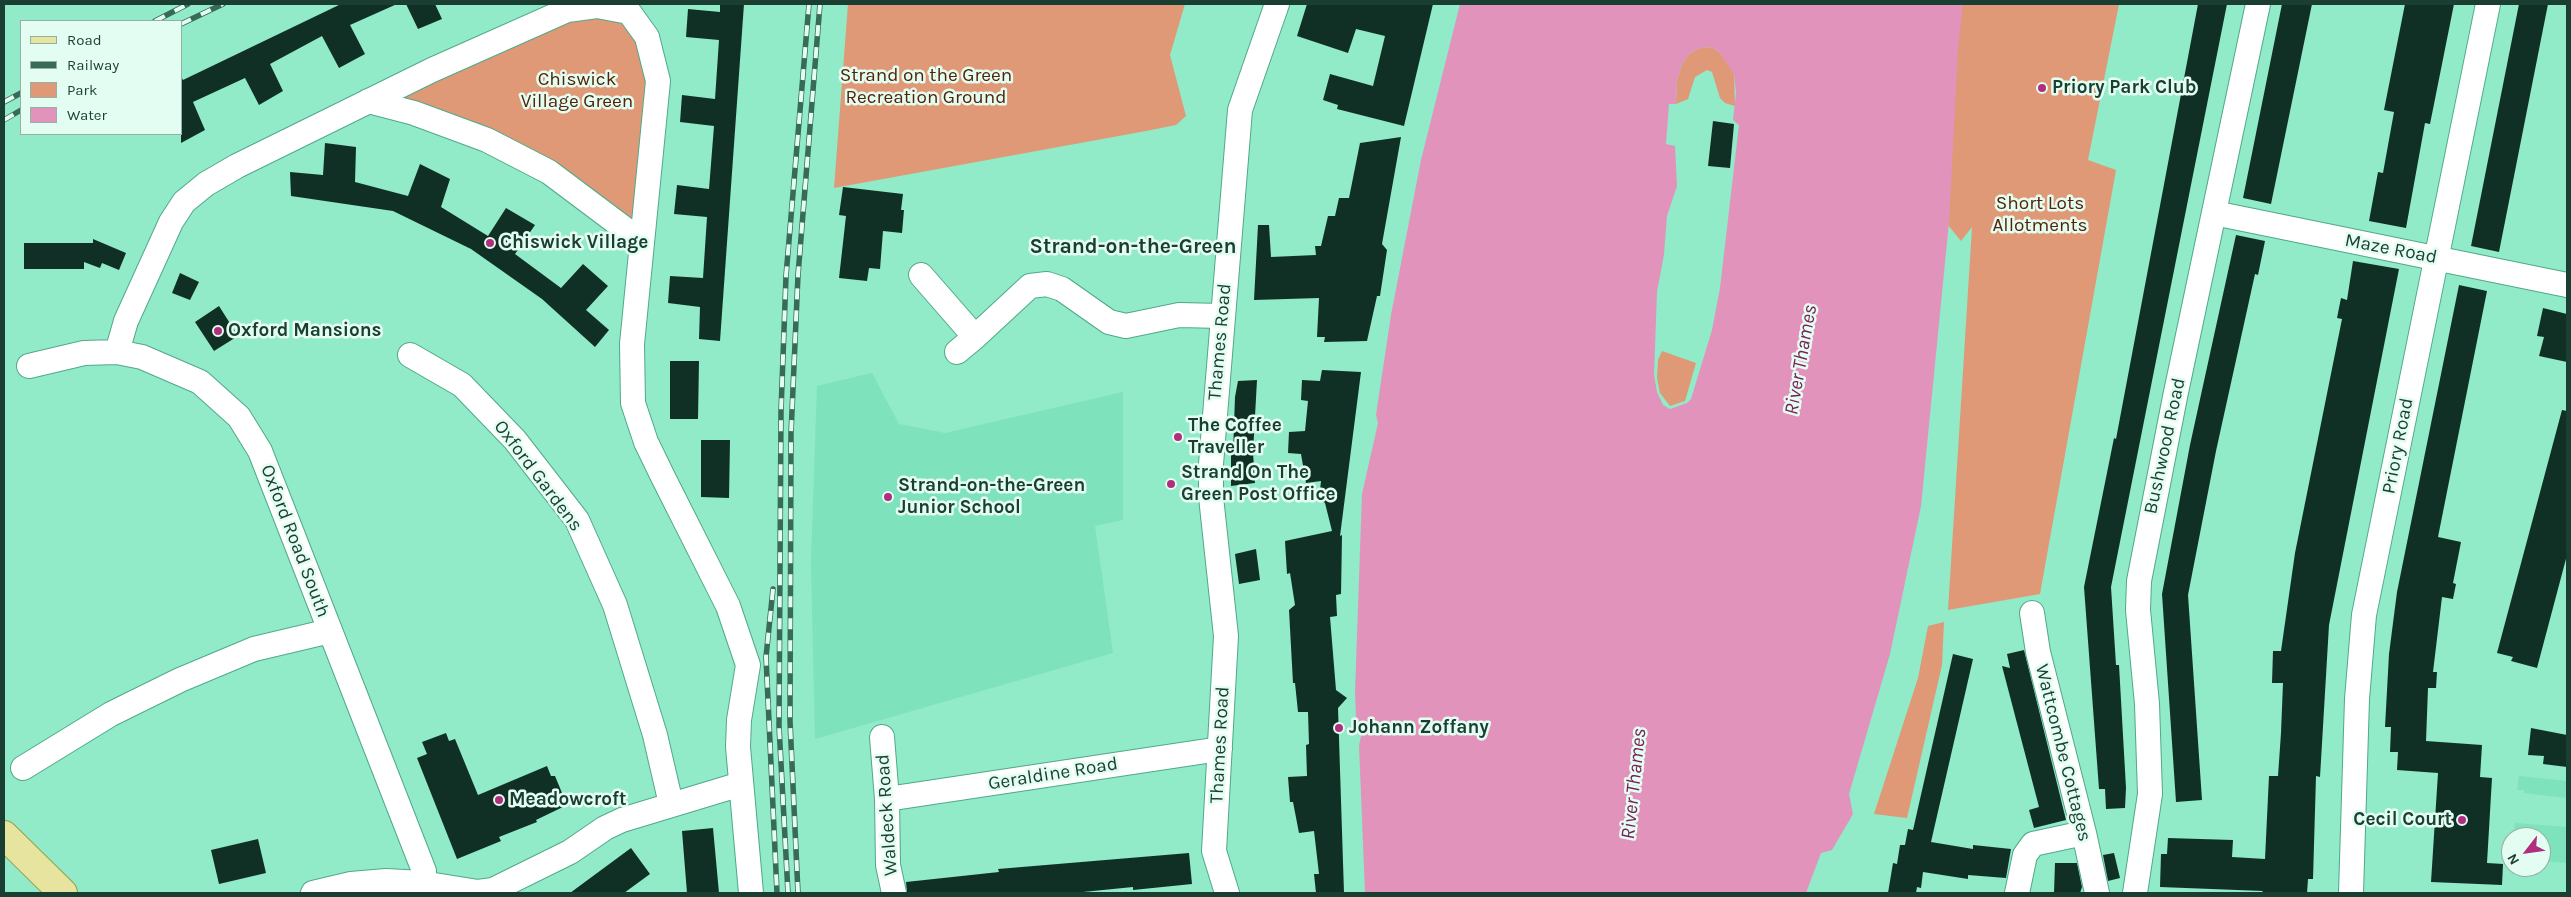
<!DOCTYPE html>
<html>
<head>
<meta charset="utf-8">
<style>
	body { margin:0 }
	#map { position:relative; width:2571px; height:897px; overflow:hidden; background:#91eac8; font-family:Karla,sans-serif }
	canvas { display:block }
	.frame { position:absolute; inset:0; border:5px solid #1a3f32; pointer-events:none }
	.legend { position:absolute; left:20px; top:20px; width:162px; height:115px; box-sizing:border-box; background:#e4fdf2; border:1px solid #93b1a5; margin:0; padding:6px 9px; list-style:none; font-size:15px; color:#1a3f32 }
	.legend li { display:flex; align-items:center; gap:10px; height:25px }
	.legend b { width:25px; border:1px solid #93b1a5 }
	.north { position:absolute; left:2501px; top:827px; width:50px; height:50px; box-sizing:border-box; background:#e4fdf2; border:1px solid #93b1a5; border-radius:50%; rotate:240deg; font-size:14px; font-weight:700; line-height:20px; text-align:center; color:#1a3f32 }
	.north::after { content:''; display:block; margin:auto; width:18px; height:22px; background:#af2f7e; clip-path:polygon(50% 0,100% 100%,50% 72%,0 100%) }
</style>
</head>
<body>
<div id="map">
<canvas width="2571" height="897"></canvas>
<div class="frame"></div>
<ul class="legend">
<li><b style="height:6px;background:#e6e49e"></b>Road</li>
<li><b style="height:6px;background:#386a58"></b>Railway</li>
<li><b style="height:14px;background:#e09976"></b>Park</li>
<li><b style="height:14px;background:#e193bc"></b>Water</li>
</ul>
<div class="north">N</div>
</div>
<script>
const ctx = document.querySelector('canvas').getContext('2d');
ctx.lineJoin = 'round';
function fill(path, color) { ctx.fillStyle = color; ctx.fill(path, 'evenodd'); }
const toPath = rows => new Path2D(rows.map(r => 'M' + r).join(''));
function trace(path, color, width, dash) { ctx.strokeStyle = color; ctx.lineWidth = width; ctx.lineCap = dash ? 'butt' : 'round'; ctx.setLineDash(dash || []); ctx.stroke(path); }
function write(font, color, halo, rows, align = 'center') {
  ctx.font = font + ' Karla,sans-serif'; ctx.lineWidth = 5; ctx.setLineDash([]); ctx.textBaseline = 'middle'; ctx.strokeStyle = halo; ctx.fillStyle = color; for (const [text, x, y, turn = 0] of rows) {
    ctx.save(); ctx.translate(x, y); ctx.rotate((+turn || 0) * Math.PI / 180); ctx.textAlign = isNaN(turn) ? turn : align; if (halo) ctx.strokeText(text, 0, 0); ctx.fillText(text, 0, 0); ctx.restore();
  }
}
fill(toPath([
	[872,373,899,424,945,433,1123,392,1123,520,1095,526,1113,653,815,739,811,562,817,386],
	[2519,776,2567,781,2567,798,2524,793,2524,790,2517,790],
	[2515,823,2567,827,2567,863,2541,861,2541,837,2514,837]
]), '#7ee2bc');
fill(toPath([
	[848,4,1185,4,1170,55,1186,116,1176,125,1146,131,834,188],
	[1952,4,2119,4,2088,160,2116,170,2040,594,1948,610,1972,227,1961,241,1943,219],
	[632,5,662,82,645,239,555,173,382,97,559,7],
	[1711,47,1719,52,1728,61,1734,74,1735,106,1725,103,1720,98,1712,72,1707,70,1695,77,1688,99,1676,104,1677,81,1682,64,1690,53,1701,48],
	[1662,351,1696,363,1685,401,1670,406,1660,393,1657,378,1658,360],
	[1944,622,1942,665,1907,818,1874,814,1918,678,1928,626]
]), '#e09976');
fill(toPath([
	[1460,4,1963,4,1958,48,1949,222,1921,506,1890,654,1849,794,1853,814,1832,850,1821,853,1806,893,1365,893,1359,745,1363,728,1356,717,1355,692,1362,494,1378,423,1376,415,1391,315,1421,160],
	[1711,47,1719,52,1734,74,1736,93,1733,120,1739,125,1720,288,1712,330,1691,399,1687,403,1670,409,1663,405,1657,392,1654,375,1657,292,1664,254,1667,216,1677,186,1675,146,1666,144,1669,104,1676,104,1677,81,1682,64,1690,53,1701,48]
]), '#e193bc');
fill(toPath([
	[341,4,397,4,350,25,365,54,339,68,322,36,270,64,283,91,259,105,245,78,193,102,205,130,181,143,181,77,183,80],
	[406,4,435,4,442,19,418,29],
	[720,4,744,4,720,341,699,339,700,307,668,303,670,276,703,278,707,217,674,214,677,185,709,189,714,126,680,122,682,95,715,99,719,40,686,37,688,9,720,12],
	[1307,4,1433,4,1404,126,1337,109,1338,105,1323,100,1330,74,1373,86,1385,36,1356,29,1348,53,1297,36],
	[2198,4,2227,4,2111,587,2116,665,2119,665,2126,788,2125,808,2106,809,2105,789,2099,789,2084,587,2114,438,2116,439],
	[2282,4,2312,4,2271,204,2243,198],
	[2405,4,2454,4,2430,124,2425,123,2406,228,2369,221,2378,172,2383,173,2394,112,2384,110],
	[2519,4,2548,4,2499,252,2471,246],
	[1713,121,1734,124,1730,168,1708,166],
	[1401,137,1382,244,1387,250,1380,296,1377,296,1367,341,1324,342,1325,337,1317,337,1319,298,1254,300,1258,225,1269,225,1271,257,1316,255,1315,246,1321,246,1328,216,1335,216,1339,198,1349,198,1360,143],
	[325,143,356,147,355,182,408,196,420,164,450,179,441,207,488,236,506,208,535,225,515,254,561,288,583,264,608,286,586,310,609,330,595,347,542,299,471,249,393,211,291,196,290,172,323,175],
	[843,187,903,194,901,210,904,210,902,233,883,231,880,269,869,268,867,281,839,278,846,216,839,215],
	[2236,235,2265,241,2258,275,2255,274,2216,451,2188,595,2202,800,2176,802,2162,594,2190,445],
	[93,239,126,253,119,270,102,263,100,268,84,262,84,269,24,269,24,243,93,243],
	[2353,261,2399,269,2329,625,2320,777,2316,776,2313,879,2308,879,2307,893,2261,893,2263,891,2160,887,2161,854,2167,854,2168,838,2233,840,2232,857,2265,859,2269,776,2278,776,2281,733,2283,683,2272,683,2273,651,2281,651,2295,553,2342,319,2337,318,2341,298,2347,300],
	[180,273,199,282,190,300,172,293],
	[2459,285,2487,291,2438,537,2461,542,2453,583,2456,584,2453,599,2442,597,2433,672,2437,672,2436,688,2428,688,2426,741,2482,745,2480,777,2492,778,2487,863,2503,864,2502,885,2431,882,2438,773,2397,770,2398,752,2390,752,2391,727,2385,727,2389,654,2397,592],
	[219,306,238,336,214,351,195,322],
	[2543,308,2567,314,2567,362,2539,356,2544,337,2537,336],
	[670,361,699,361,698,419,670,419],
	[1322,370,1361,372,1340,536,1342,535,1341,594,1336,595,1337,616,1330,617,1336,690,1347,698,1338,708,1344,893,1316,893,1314,874,1319,874,1314,831,1299,833,1293,802,1290,802,1288,777,1307,776,1306,745,1309,744,1308,712,1298,712,1295,683,1293,683,1289,610,1295,605,1290,573,1287,574,1285,541,1332,531,1325,503,1319,499,1321,481,1306,483,1301,454,1288,453,1289,432,1305,431,1308,401,1301,400,1302,380,1320,381],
	[1257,380,1253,452,1255,483,1231,486,1231,453,1233,454,1235,397,1238,381],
	[2562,410,2567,411,2567,555,2537,668,2511,661,2513,657,2497,653],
	[701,440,730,440,729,498,701,497],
	[1256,549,1260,580,1239,584,1235,554],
	[2024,650,2066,820,2034,828,2029,810,2039,807,2002,666,2010,668,2007,654],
	[1953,654,1973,659,1931,842,1973,849,1973,845,2011,849,2006,878,1968,875,1968,879,1923,872,1921,888,1917,887,1916,893,1888,893,1893,863,1897,864,1900,845,1905,845,1908,829,1913,830],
	[2531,728,2567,735,2567,767,2543,764,2544,756,2528,755],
	[446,733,449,741,455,739,478,795,547,766,551,776,555,776,567,805,536,820,537,822,499,837,501,841,457,859,417,758,427,754,422,742],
	[713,828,719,893,687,893,682,831],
	[258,839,266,873,219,884,211,850],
	[631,848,650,874,624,893,570,893],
	[1189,853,1192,884,1133,890,1133,887,1073,893,907,893,906,882,999,872,998,869],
	[2114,853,2120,878,2108,881,2103,855],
	[2055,863,2077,863,2082,887,2080,893,2054,893]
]), '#113025');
const minor = toPath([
	[368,101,414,113,487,140,549,172,641,241],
	[2214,213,2567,285],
	[921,275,975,337,1030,286,1047,284,1062,289,1109,322,1126,326,1179,315,1222,316],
	[117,352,126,321,171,222,184,202,206,184,237,166,432,70,567,10,597,6,629,12,647,37,658,81,632,344,633,403,646,442,663,477,728,606,748,665,739,720,738,747,751,893],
	[957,352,975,337],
	[410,355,462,385,515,440,577,520,615,605,655,735,671,804],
	[29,366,84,353,117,352,142,357,200,382,239,417,260,451,424,871,418,893],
	[2032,613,2038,652,2084,833,2097,893],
	[882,737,887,799,888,865,894,893],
	[23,768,111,714,180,680,254,649,330,631],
	[887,799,1220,749],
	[313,893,351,884,386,881,422,883,478,892,493,890,570,852,605,828,622,820,741,784],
	[1227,893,1214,851,1226,636,1211,497,1211,464,1240,110,1277,4],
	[2017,893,2025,855,2033,844,2084,833],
	[2135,893,2150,794,2147,704,2138,610,2139,581,2175,397,2258,4],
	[2351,893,2357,699,2364,615,2488,4]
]);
const major = toPath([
	[4,835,63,893]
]);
trace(minor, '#50a989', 26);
trace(major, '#949f4e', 30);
trace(minor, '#fff', 24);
trace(major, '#e6e49e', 28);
const rail = toPath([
	[155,21,188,4],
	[181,24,223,4],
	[4,102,21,93],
	[4,120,21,110],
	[773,589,766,657,777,893],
	[788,893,779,726,781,411,786,276,809,4],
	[798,893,790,721,791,434,798,275,820,4]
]);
trace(rail, '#386a58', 5.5);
trace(rail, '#e4fdf2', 4, [11]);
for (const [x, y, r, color] of [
	[2042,88,5,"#af2f7e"],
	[490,243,5,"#af2f7e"],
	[218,331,5,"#af2f7e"],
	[1178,437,5,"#af2f7e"],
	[1171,484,5,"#af2f7e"],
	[888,497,5,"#af2f7e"],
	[1339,728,5,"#af2f7e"],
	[499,800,5,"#af2f7e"],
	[2462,820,5,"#af2f7e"]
]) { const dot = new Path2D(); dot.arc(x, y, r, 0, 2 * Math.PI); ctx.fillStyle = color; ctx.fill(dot); trace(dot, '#e4fdf2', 2); }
write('19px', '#542306', '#e4fdf2', [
	["Strand on the Green",926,76],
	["Recreation Ground",926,98],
	["Chiswick",577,80],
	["Village Green",577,102],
	["Short Lots",2040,204],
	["Allotments",2040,226]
]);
write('bold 19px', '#1a3f32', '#e4fdf2', [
	["Priory Park Club",2052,88],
	["Chiswick Village",500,243],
	["Oxford Mansions",228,331],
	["The Coffee",1188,426],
	["Traveller",1188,448],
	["Strand On The",1181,473],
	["Green Post Office",1181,495],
	["Strand-on-the-Green",898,486],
	["Junior School",898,508],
	["Johann Zoffany",1349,728],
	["Meadowcroft",509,800],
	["Cecil Court",2452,820,"right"]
], 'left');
write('19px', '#1a3f32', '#e4fdf2', [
	["Maze Road",2391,249,11],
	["Thames Road",1220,342,-85],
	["Bushwood Road",2165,446,-78],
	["Priory Road",2398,446,-79],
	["Oxford Gardens",538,476,53],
	["Oxford Road South",295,541,69],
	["Thames Road",1220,745,-87],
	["Wattcombe Cottages",2063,753,76],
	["Geraldine Road",1053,774,-9],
	["Waldeck Road",887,815,-94]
]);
write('italic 20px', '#791e56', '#e4fdf2', [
	["River Thames",1801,360,-80],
	["River Thames",1634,784,-84]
]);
write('bold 21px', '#1a3f32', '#e4fdf2', [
	["Strand-on-the-Green",1133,247]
]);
</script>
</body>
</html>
